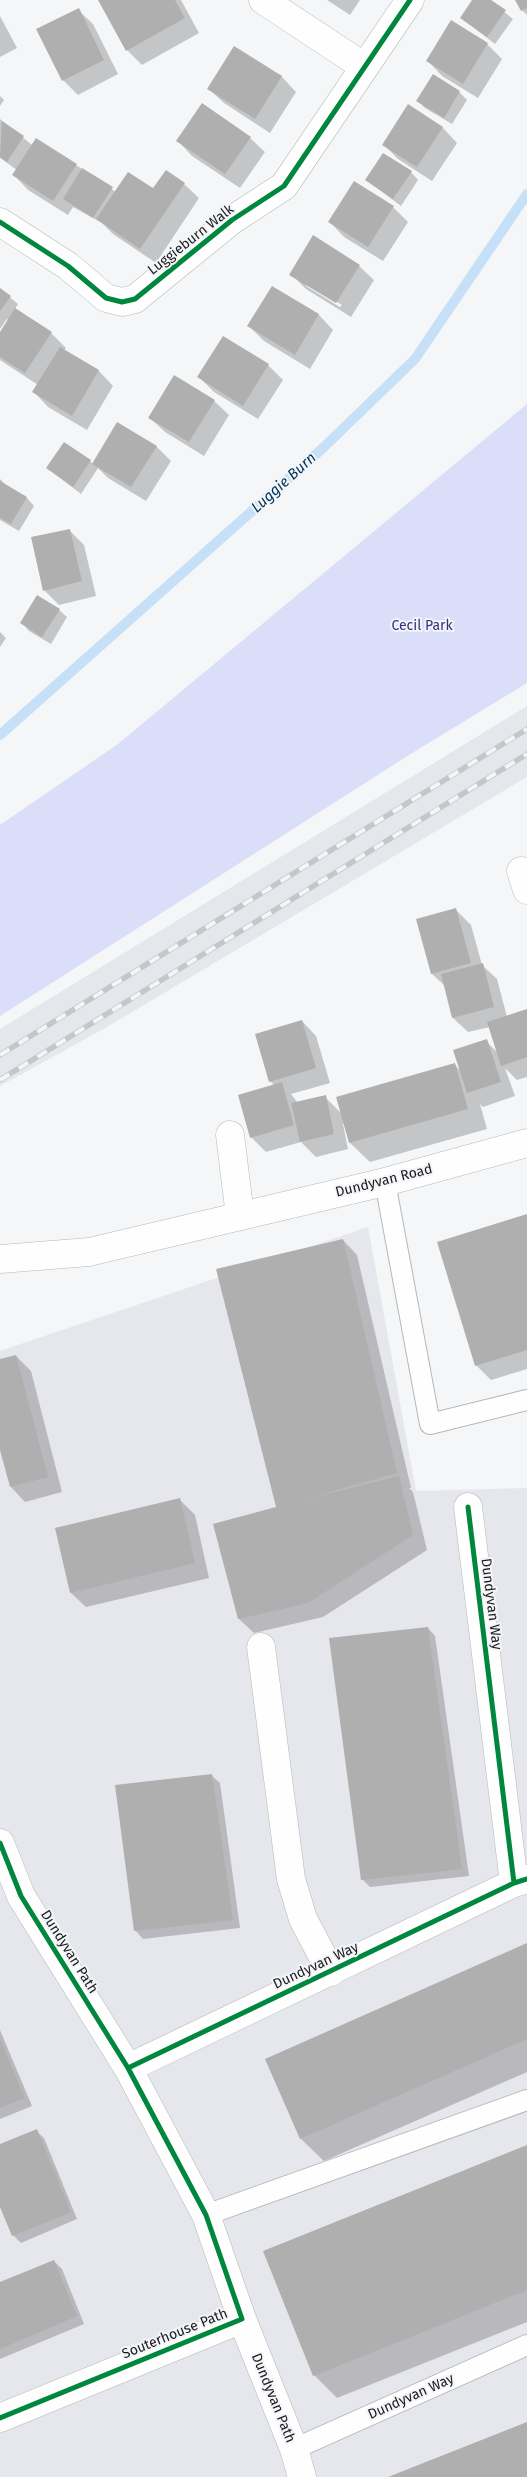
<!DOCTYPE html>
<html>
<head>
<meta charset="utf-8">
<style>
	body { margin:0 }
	canvas { display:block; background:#f5f6f7 }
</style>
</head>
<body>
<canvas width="527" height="2477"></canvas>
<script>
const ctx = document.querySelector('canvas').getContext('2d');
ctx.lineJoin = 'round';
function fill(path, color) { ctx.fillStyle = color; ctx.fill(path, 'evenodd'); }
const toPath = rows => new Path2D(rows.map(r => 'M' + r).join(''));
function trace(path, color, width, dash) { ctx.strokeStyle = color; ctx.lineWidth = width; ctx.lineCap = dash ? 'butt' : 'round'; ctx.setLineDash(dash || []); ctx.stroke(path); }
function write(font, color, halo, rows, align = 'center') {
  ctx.font = font + ' "Fira Sans",sans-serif'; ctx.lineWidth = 4; ctx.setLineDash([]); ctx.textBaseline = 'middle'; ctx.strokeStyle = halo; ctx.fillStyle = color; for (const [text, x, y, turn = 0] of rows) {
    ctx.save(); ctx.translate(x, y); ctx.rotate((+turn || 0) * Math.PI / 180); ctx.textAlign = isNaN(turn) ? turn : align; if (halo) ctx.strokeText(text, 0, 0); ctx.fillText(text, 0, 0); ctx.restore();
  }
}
fill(toPath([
	[527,706,527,777,107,1027,0,1086,0,1029],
	[368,1227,416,1491,527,1488,527,2477,0,2477,0,1351]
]), '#e6e7ed');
fill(toPath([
	[527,404,527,683,409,755,0,1016,0,825,118,744]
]), '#dadef9');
fill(toPath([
	[100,0,181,0,199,33,142,65,127,50],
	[327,0,360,0,350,15],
	[473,0,489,0,513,19,495,44,461,18],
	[516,0,527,0,527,15,522,10],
	[78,10,93,24,118,74,78,95,63,80],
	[0,16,17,48,0,57],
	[487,44,502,59,478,98,442,76,428,61],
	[235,47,282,77,296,92,270,133,224,103,209,89],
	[459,92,467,100,452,124,425,108,418,101],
	[0,96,4,100,0,106],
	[408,106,443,128,457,143,432,181,398,159,383,144],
	[0,119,32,145,76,165,116,192,154,190,184,184,199,198,156,263,113,234,102,223,73,207,68,215,28,190,14,175,17,170,0,158],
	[250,138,265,152,240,188,192,156,178,141],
	[411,172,418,180,401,206,366,180],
	[355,183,393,207,408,222,383,261,344,237,330,222],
	[359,266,374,280,351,317,306,289,291,274],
	[306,284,342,305,340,307,306,286],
	[272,288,319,315,333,330,310,369,264,341,249,326],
	[0,289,18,304,15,309,51,333,66,348,64,351,99,371,113,386,87,430,48,407,34,392,38,385,0,360,0,334,9,320,7,319,0,329],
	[268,365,283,380,258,419,214,392,199,377],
	[214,401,229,415,204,456,165,432,150,418],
	[156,446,171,461,146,501,108,478,98,468,81,494,47,468,90,461,93,464],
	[0,479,7,486,27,498,34,506,19,531,0,520],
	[69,530,84,545,96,596,59,605,44,590],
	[59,610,67,617,51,644,29,631,22,623],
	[0,632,6,638,0,647],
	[456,910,471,925,482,965,497,979,507,1017,527,1011,527,1077,517,1080,505,1068,515,1096,483,1107,480,1104,487,1129,370,1162,350,1143,345,1123,343,1124,348,1149,316,1157,301,1142,266,1152,251,1137,275,1086,270,1081,302,1021,316,1036,330,1083,291,1094,298,1103,325,1097,342,1114,455,1065,462,1072,486,1041,498,1053,490,1027,468,1032,453,1018,445,986,432,974],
	[527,1215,527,1369,491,1380,476,1365],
	[343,1240,357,1255,411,1488,409,1488,413,1492,427,1550,323,1617,254,1633,239,1619,278,1508],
	[16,1356,31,1371,62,1492,25,1502,11,1487,0,1445,0,1361],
	[180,1500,195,1515,209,1578,86,1607,71,1593],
	[428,1628,435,1636,469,1876,370,1887,362,1879],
	[212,1776,220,1783,240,1928,143,1939,136,1931],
	[527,1944,527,2072,324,2161,301,2139,266,2060],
	[0,2030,32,2106,0,2119],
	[36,2131,44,2138,77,2219,21,2243,13,2235,0,2204,0,2146],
	[527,2147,527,2322,337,2398,314,2375],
	[54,2261,62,2269,84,2324,0,2359,0,2284]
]), '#0003');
trace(toPath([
	[0,735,324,447,415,359,527,194]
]), '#c5e0f7', 10);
fill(toPath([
	[98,0,175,0,185,18,126,51],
	[472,0,491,0,506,10,487,37,460,18],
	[515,0,527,0,527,8,521,11],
	[79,8,104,60,62,81,36,29],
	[451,20,488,43,463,84,426,61],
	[234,46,282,76,255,119,207,89],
	[433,74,460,91,444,118,416,101],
	[202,103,251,137,225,174,176,141],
	[408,104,443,127,417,167,382,145],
	[2,121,24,136,7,162,0,157],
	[36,138,77,164,53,201,12,175],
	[383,153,412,171,393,199,365,180],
	[82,168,113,187,93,218,63,199],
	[166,170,185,183,140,249,96,219,128,172,153,188],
	[354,181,394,206,368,247,328,222],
	[313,235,360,265,336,303,289,275],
	[272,286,319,314,295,355,247,326],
	[0,288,11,296,0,311],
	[15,308,52,332,25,373,0,357,0,332],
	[223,336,269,364,243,406,197,377],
	[60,347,99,370,72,416,32,392],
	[174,375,215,400,189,442,148,418],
	[117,422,157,446,131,487,92,464],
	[64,442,91,460,73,487,46,468],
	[0,481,27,497,11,524,0,518],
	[70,529,82,581,43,591,31,537],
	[37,595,60,609,42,637,20,623],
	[456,908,471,963,431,974,416,919],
	[483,963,494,1007,452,1018,441,974],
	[527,1009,527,1057,501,1066,487,1022],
	[302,1020,316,1068,269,1082,255,1034],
	[487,1039,501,1082,467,1093,453,1050],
	[455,1063,468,1109,349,1143,336,1097],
	[282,1082,294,1125,250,1138,238,1095],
	[326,1095,334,1134,300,1142,291,1103],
	[527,1214,527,1350,475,1366,437,1242],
	[343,1239,397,1473,298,1501,399,1476,413,1535,308,1603,238,1619,213,1524,276,1507,216,1269],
	[16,1355,48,1477,10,1487,0,1450,0,1359],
	[180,1498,195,1563,70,1593,55,1528],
	[428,1627,462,1869,361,1880,329,1638],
	[212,1774,233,1920,134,1931,115,1785],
	[527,1943,527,2039,300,2139,265,2059],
	[0,2039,25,2098,0,2108],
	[37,2129,71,2212,12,2236,0,2207,0,2144],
	[527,2145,527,2290,313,2376,263,2251],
	[54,2260,77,2316,0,2349,0,2282],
	[527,2422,527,2477,388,2477]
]), '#afafaf');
const service = toPath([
	[385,1182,430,1424,527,1400],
	[206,2215,527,2100],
	[294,2449,527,2345]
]);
const minor = toPath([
	[263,0,363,66],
	[0,222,68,266,106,298,122,302,135,299,232,220,284,186,410,0],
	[521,871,527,890],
	[230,1135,240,1216],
	[468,1507,514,1883],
	[261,1647,291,1879,303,1919,331,1972],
	[0,1843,21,1896,128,2068,206,2215,242,2319,0,2418],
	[128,2068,514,1883,527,1879],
	[242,2319,294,2449,302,2477]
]);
const secondary = toPath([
	[0,1259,89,1252,385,1182,527,1143]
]);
trace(service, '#b6b7b8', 22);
trace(minor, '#b6b7b8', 29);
trace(secondary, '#b6b7b8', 29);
trace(service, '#fefefe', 20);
trace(minor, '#fefefe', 28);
trace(secondary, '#fefefe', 28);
const rail = toPath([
	[0,1055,527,729],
	[0,1080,527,754]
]);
trace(rail, '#c5c6c7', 5.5);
trace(rail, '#f4f5f8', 4, [11]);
trace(toPath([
	[0,222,68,266,106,298,122,302,135,299,232,220,284,186,410,0],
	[468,1507,514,1883],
	[0,1843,21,1896,128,2068,206,2215,242,2319,0,2418],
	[128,2068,514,1883,527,1879]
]), '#00873e', 5);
write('14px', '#1a1a1b', '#f4f5f8', [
	["Luggieburn Walk",191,240,-38],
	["Dundyvan Road",384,1181,-14],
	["Dundyvan Way",491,1604,83],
	["Dundyvan Path",69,1952,58],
	["Dundyvan Way",316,1966,-25],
	["Souterhouse Path",175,2334,-22],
	["Dundyvan Way",411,2397,-24],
	["Dundyvan Path",273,2398,68]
]);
write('14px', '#342f80', '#f4f5f8', [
	["Cecil Park",422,626]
]);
write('italic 15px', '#013557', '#f4f5f8', [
	["Luggie Burn",284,483,-42]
]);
</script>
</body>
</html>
